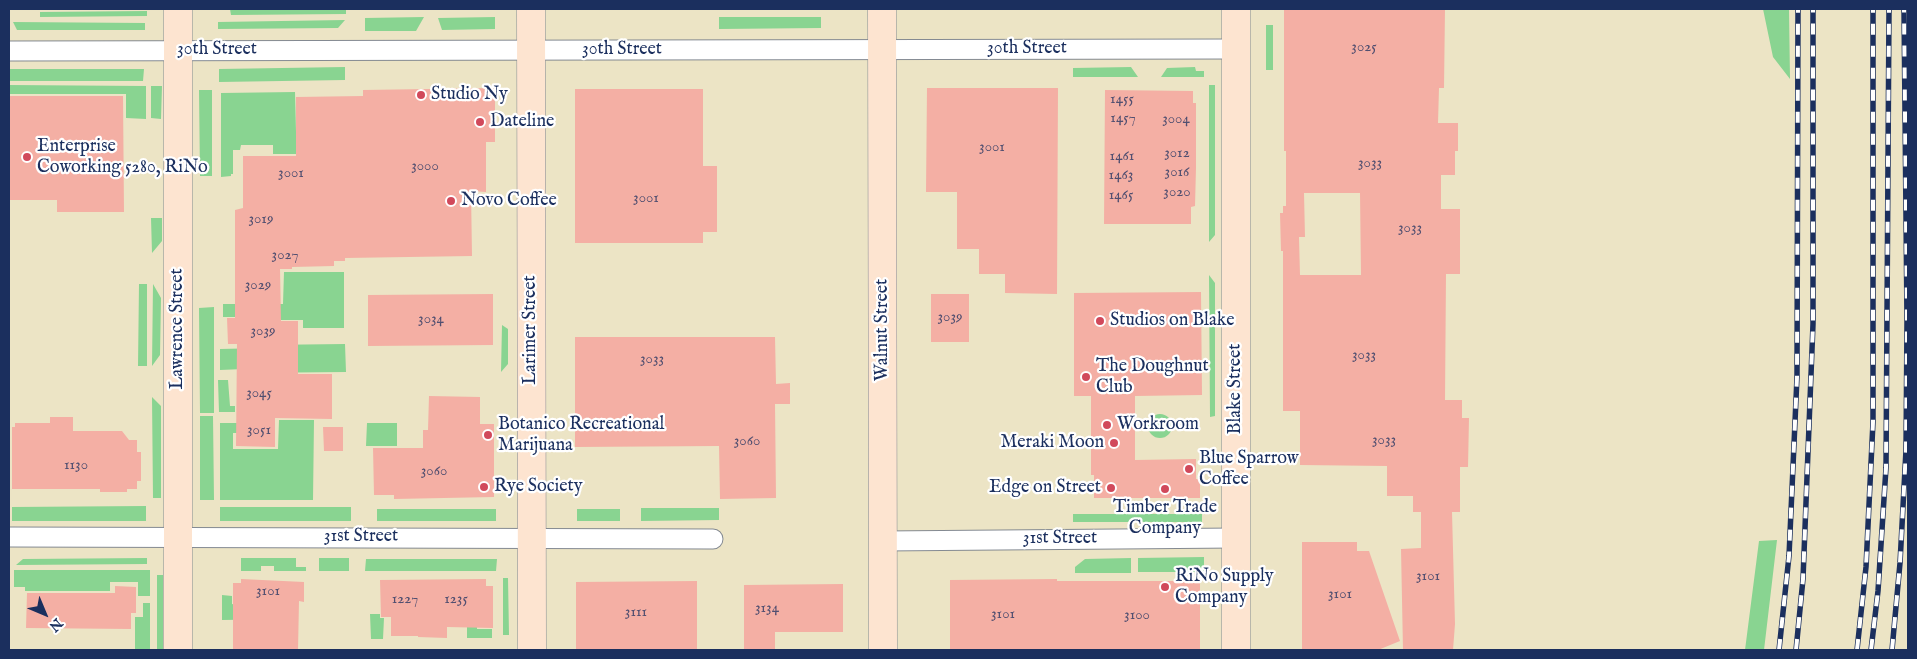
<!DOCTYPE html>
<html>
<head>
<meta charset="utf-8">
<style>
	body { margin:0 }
	#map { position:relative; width:1917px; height:659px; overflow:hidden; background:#ece4c5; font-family:"IM FELL English",serif }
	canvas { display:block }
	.frame { position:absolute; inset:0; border:10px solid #1b2f5e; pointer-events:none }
	.north { position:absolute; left:20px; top:589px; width:50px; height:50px; -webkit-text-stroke:4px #fff; paint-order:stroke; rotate:135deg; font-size:14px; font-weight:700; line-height:20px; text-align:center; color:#1b2f5e }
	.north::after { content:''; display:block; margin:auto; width:18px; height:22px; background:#1b2f5e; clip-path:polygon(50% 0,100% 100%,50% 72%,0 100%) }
</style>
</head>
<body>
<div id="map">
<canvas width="1917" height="659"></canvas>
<div class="frame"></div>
<div class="north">N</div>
</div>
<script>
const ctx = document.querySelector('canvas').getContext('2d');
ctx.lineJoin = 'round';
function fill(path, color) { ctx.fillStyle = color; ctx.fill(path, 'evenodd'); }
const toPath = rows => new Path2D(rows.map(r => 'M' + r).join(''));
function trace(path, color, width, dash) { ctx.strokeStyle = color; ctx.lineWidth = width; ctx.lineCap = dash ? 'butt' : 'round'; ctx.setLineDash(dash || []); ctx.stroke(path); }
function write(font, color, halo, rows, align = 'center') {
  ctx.font = font + ' "IM FELL English",serif'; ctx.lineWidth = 4.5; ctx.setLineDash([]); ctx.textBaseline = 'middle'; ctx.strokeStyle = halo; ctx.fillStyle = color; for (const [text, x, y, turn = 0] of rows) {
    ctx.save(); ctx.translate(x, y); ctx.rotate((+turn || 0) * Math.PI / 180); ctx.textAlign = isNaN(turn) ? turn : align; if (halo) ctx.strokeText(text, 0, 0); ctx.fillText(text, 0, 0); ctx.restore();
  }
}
fill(toPath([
	[230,9,346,9,346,14,231,15],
	[1763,9,1789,9,1790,79,1773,57],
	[147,11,147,16,40,17,40,12],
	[424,17,416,31,365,31,365,18],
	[495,17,495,29,442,30,438,18],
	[719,17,821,17,821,28,719,29],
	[345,20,338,28,218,29,218,22],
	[13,22,145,23,145,30,17,30],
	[1266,25,1273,25,1273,70,1266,70],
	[345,67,345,80,219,82,219,69],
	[1131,67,1138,77,1073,77,1073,68],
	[1195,67,1196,71,1204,71,1204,77,1161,77,1167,68],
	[9,69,144,69,143,81,9,81],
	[9,85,146,86,146,119,126,118,126,94,9,94],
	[1209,85,1215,85,1215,235,1209,242],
	[151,86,162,86,161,119,151,118],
	[199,90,212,90,212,176,200,176],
	[295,92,296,132,314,133,297,154,273,154,273,145,241,145,240,150,233,150,233,174,231,174,231,176,221,177,221,93],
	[151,218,162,218,162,241,152,253],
	[284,272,344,272,344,328,303,328,303,320,242,320,241,317,223,317,223,304,283,304],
	[1209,275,1215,283,1215,416,1210,417],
	[139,284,147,284,147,366,138,366],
	[153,284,161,298,160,355,152,366],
	[214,307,214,413,200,413,199,308],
	[502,325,508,329,508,364,501,372],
	[345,344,346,372,244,373,244,369,220,370,220,349,263,348,263,345],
	[218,380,228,380,230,406,235,406,235,412,219,412],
	[152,397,161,406,161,498,153,498],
	'1148 426a12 12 0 1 1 24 0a12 12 0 1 1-24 0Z',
	[200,416,213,416,214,500,200,500],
	[279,420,314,420,313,500,220,500,220,423,240,423,240,433,233,433,233,449,278,449],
	[367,423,397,423,397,446,366,446],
	[146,506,146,521,12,521,12,507],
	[220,507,351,507,351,521,220,521],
	[641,508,719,508,719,520,641,521],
	[377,509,496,509,496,521,377,521],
	[577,509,620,509,620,521,577,521],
	[1073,514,1202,514,1202,522,1073,522],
	[1777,540,1764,650,1745,650,1759,541],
	[1204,557,1204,572,1138,572,1138,558],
	[147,558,147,564,16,565,23,559],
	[241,558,296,558,296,567,306,567,306,571,274,571,274,566,261,566,261,571,241,571],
	[319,558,349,558,349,571,319,571],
	[1131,558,1131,573,1075,573,1075,567,1085,559],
	[366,559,497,559,496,571,365,571],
	[14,570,150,570,150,596,138,596,138,582,110,582,110,591,25,591,25,587,14,587],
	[157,575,163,575,163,650,157,650],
	[503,578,508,578,509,635,503,635],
	[222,595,232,596,232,604,288,619,222,620],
	[143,603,150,603,150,650,135,650,135,617,143,617],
	[370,614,380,614,380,618,384,618,383,639,371,639],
	[477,625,477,629,492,629,492,638,467,638,467,626]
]), '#89d491');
fill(toPath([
	[1284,9,1445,9,1444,88,1439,88,1438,123,1458,123,1458,151,1455,151,1455,175,1441,175,1441,209,1460,209,1460,274,1446,274,1445,400,1462,400,1462,418,1469,418,1468,467,1460,467,1460,512,1452,512,1455,624,1453,650,1403,650,1401,549,1421,548,1421,512,1413,512,1413,496,1387,496,1387,466,1300,465,1300,411,1283,411,1283,251,1281,251,1280,213,1283,213,1283,206,1286,206,1286,151,1284,151],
	[1304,193,1360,193,1361,275,1300,275,1299,237,1305,237],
	[495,88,495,142,486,142,486,192,471,191,472,256,345,258,345,261,334,261,334,266,292,267,292,269,280,269,281,321,298,321,298,374,332,374,332,419,275,418,275,447,236,446,237,344,228,344,227,318,235,318,235,210,243,208,243,156,296,156,296,97,363,96,363,90],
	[927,88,1058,88,1057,294,1005,293,1005,274,979,274,979,249,957,249,957,192,926,192],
	[575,89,703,89,703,166,717,166,717,232,703,232,703,243,575,243],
	[1105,90,1193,91,1193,103,1196,103,1196,168,1195,206,1191,207,1191,224,1104,224],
	[9,96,123,96,124,212,57,212,57,200,9,200],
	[1201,292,1202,395,1135,396,1135,460,1196,459,1196,479,1200,479,1200,498,1094,498,1094,475,1091,475,1091,396,1074,396,1074,293],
	[493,294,493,345,368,346,368,295],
	[931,294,969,294,969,342,931,342],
	[575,337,775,337,776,384,790,383,790,404,775,404,776,498,720,499,719,446,575,447],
	[429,396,480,397,480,424,494,424,494,497,394,499,394,495,374,495,373,448,423,448,423,430,428,430],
	[50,417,73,417,73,431,122,431,129,440,137,440,137,452,141,452,141,481,137,481,137,489,127,489,127,492,100,492,100,489,12,489,12,427,15,427,15,423,50,423],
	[323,427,343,427,343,451,324,451],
	[1302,542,1357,542,1357,551,1369,551,1400,641,1378,650,1302,650],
	[241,579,304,582,304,602,299,601,298,650,233,650,233,583,241,583],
	[486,579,486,586,493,586,493,628,447,627,447,638,418,637,418,636,391,636,391,617,381,617,380,580],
	[1057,579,1057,581,1200,581,1200,650,950,650,950,580],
	[697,581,697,650,576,650,576,582],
	[843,584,843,632,775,632,775,650,744,650,744,585],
	[115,586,136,587,136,613,131,613,131,629,26,628,27,593,115,593]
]), '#f4afa4');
const street = toPath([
	[9,51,1235,49],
	[9,537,713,539],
	[883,541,1236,538]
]);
const secondary = toPath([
	[178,9,178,650],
	[531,9,532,650],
	[882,9,883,650],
	[1236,9,1236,650]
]);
trace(street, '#848a92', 21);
trace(secondary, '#848a92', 29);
trace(street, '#fff', 19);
trace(secondary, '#fde4d0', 28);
const rail = toPath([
	[1779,650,1789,556,1797,377,1798,9],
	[1796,650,1803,579,1813,324,1813,9],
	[1857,650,1866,567,1873,422,1873,9],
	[1871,650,1878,591,1886,468,1889,9],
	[1892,650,1900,563,1906,450,1907,321,1904,9]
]);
trace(rail, '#1b2f5e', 5.5);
trace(rail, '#fff', 4, [11]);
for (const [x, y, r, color] of [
	[421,95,5,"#d1495b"],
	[480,122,5,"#d1495b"],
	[27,157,5,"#d1495b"],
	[451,201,5,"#d1495b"],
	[1100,321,5,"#d1495b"],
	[1086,377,5,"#d1495b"],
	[1107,425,5,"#d1495b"],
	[488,435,5,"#d1495b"],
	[1114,443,5,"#d1495b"],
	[1189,469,5,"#d1495b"],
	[484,487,5,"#d1495b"],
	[1111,488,5,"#d1495b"],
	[1165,489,5,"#d1495b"],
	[1165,587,5,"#d1495b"]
]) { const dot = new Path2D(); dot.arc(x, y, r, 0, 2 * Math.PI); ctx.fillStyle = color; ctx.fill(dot); trace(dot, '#fff', 2); }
write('15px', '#514f70', null, [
	["3025",1364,48],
	["1455",1122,100],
	["1457",1123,119],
	["3004",1176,120],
	["3001",992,148],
	["3012",1177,154],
	["1461",1122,157],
	["3033",1370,164],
	["3000",425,167],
	["3016",1177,173],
	["3001",291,174],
	["1463",1121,176],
	["3020",1177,193],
	["1465",1121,196],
	["3001",646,199],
	["3019",261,220],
	["3033",1410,229],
	["3027",285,256],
	["3029",258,286],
	["3039",950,318],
	["3034",431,320],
	["3039",263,332],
	["3033",1364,356],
	["3033",652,360],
	["3045",259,394],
	["3051",259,431],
	["3033",1384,441],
	["3060",747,442],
	["1130",76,466],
	["3060",434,472],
	["3101",1428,577],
	["3101",268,592],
	["3101",1340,595],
	["1227",405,600],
	["1235",456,600],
	["3134",767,609],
	["3111",636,613],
	["3101",1003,615],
	["3100",1137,616]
]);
write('18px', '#1b2f5e', '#fff', [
	["30th Street",1027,49],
	["30th Street",217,50],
	["30th Street",622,50],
	["Lawrence Street",178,329,-90],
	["Larimer Street",531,330,-90],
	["Walnut Street",883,330,-90],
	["Blake Street",1236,389,-90],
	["31st Street",361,537],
	["31st Street",1060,539]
]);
write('18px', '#1b2f5e', '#fff', [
	["Studio Ny",431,95],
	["Dateline",490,122],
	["Enterprise",37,147],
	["Coworking 5280, RiNo",37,168],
	["Novo Coffee",461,201],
	["Studios on Blake",1110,321],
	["The Doughnut",1096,367],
	["Club",1096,388],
	["Botanico Recreational",498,425],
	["Marijuana",498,446],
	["Workroom",1117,425],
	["Meraki Moon",1104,443,"right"],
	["Blue Sparrow",1199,459],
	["Coffee",1199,480],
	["Rye Society",494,487],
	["Edge on Street",1101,488,"right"],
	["Timber Trade",1165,508,"center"],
	["Company",1165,529,"center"],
	["RiNo Supply",1175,577],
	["Company",1175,598]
], 'left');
</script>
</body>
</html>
